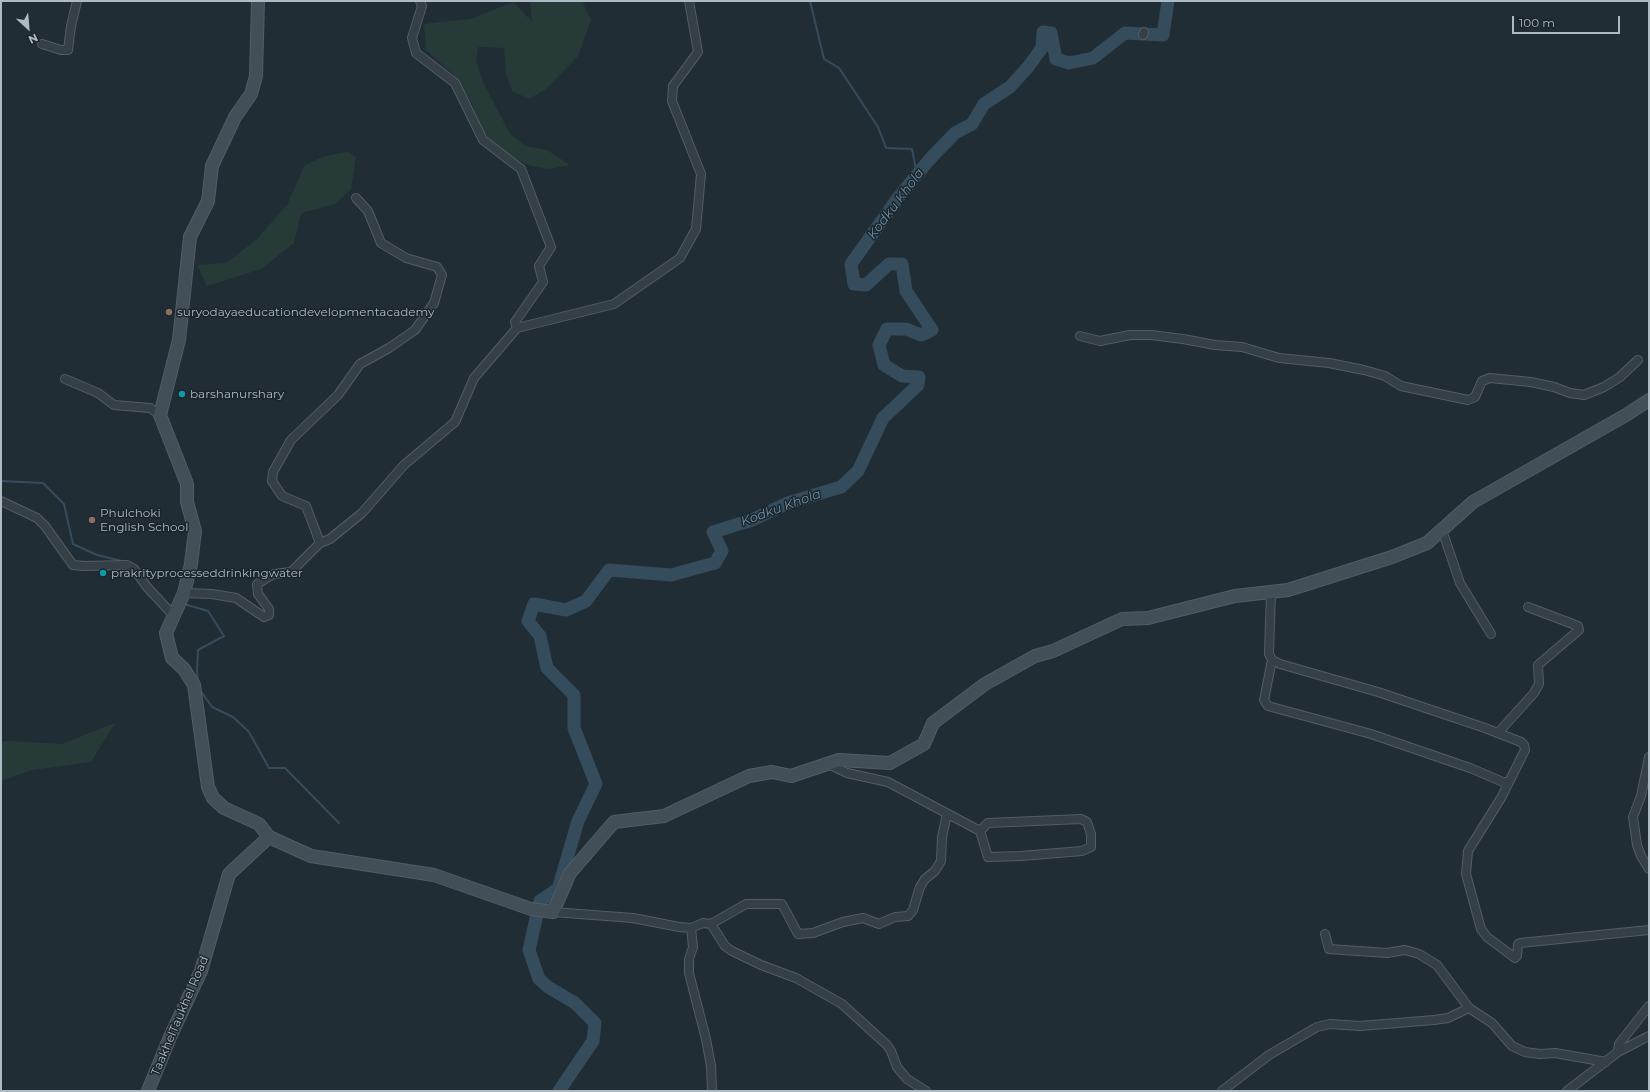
<!DOCTYPE html>
<html>
<head>
<meta charset="utf-8">
<style>
	body { margin:0 }
	#map { position:relative; width:1650px; height:1092px; overflow:hidden; background:#212d35; font-family:Montserrat,sans-serif }
	canvas { display:block }
	.frame { position:absolute; inset:0; border:2px solid #aebac3; pointer-events:none }
	.north { position:absolute; left:8px; top:8px; width:40px; height:40px; -webkit-text-stroke:3px #1a242b; paint-order:stroke; rotate:154deg; font-size:11px; font-weight:700; line-height:16px; text-align:center; color:#aebac3 }
	.north::after { content:''; display:block; margin:auto; width:14px; height:18px; background:#aebac3; clip-path:polygon(50% 0,100% 100%,50% 72%,0 100%) }
	.scale { position:absolute; left:1512px; top:16px; width:108px; height:18px; box-sizing:border-box; border:2px solid #aebac3; border-top:0; padding-left:5px; font-size:12px; line-height:14px; white-space:nowrap; color:#aebac3; -webkit-text-stroke:3px #1a242b; paint-order:stroke }
</style>
</head>
<body>
<div id="map">
<canvas width="1650" height="1092"></canvas>
<div class="frame"></div>
<div class="north">N</div>
<div class="scale">100 m</div>
</div>
<script>
const ctx = document.querySelector('canvas').getContext('2d');
ctx.lineJoin = 'round';
function fill(path, color) { ctx.fillStyle = color; ctx.fill(path, 'evenodd'); }
const toPath = rows => new Path2D(rows.map(r => 'M' + r).join(''));
function trace(path, color, width, dash) { ctx.strokeStyle = color; ctx.lineWidth = width; ctx.lineCap = dash ? 'butt' : 'round'; ctx.setLineDash(dash || []); ctx.stroke(path); }
function write(font, color, halo, rows, align = 'center') {
  ctx.font = font + ' Montserrat,sans-serif'; ctx.lineWidth = 3; ctx.setLineDash([]); ctx.textBaseline = 'middle'; ctx.strokeStyle = halo; ctx.fillStyle = color; for (const [text, x, y, turn = 0] of rows) {
    ctx.save(); ctx.translate(x, y); ctx.rotate((+turn || 0) * Math.PI / 180); ctx.textAlign = isNaN(turn) ? turn : align; if (halo) ctx.strokeText(text, 0, 0); ctx.fillText(text, 0, 0); ctx.restore();
  }
}
fill(toPath([
	[530,1,582,1,591,20,578,56,546,89,529,99,512,91,506,73,504,48,478,47,476,60,483,82,509,132,525,146,547,150,570,165,549,169,528,165,499,149,481,129,472,103,453,74,426,50,424,24,470,19,514,2,532,22],
	[348,152,356,157,351,189,335,204,301,213,294,243,261,269,207,286,197,265,226,263,256,240,287,205,305,165,325,156],
	[115,723,91,762,32,770,1,781,1,742,6,741,62,744]
]), '#263b37');
trace(toPath([
	[810,1,824,59,839,68,878,127,886,148,912,149,917,175],
	[1,481,43,483,64,504,73,544,97,555,130,563],
	[184,604,208,611,224,636,198,650,197,670,198,682],
	[200,690,212,707,233,717,249,732,269,768,285,768,339,823]
]), '#354c5c', 2);
trace(toPath([
	[559,1091,593,1041,595,1023,575,1003,548,987,539,979,529,950,540,901,558,889,578,821,596,784,574,728,574,695,547,668,540,636,528,621,534,604,566,610,586,601,609,570,671,575,715,563,722,551,713,532,752,520,788,503,841,487,858,471,883,418,918,385,919,377,902,376,884,365,879,345,887,329,906,329,921,335,932,330,906,291,902,264,889,264,866,285,854,284,851,264,898,198,929,160,955,133,972,124,984,104,1010,87,1028,67,1042,48,1043,32,1051,33,1056,59,1069,63,1093,58,1125,33,1163,35,1168,1]
]), '#354c5c', 13);
const street = toPath([
	[420,1,422,6,412,38,416,53,455,83,483,140,521,169,551,247,539,266,543,282,515,322,517,328],
	[1143,35,1144,32],
	[42,44,61,50,68,50,71,26,77,1],
	[1080,336,1100,341,1130,335,1151,335,1183,339,1215,345,1242,347,1279,358,1329,363,1364,370,1385,376,1401,386,1468,400,1475,397,1482,381,1490,378,1531,382,1554,387,1570,393,1584,395,1604,387,1620,377,1638,360],
	[65,379,98,393,114,405,150,408,160,415],
	[1,501,37,518,45,526,73,565,84,566,127,565,134,569,147,587,173,615],
	[1442,530,1460,583,1491,634],
	[320,543,306,506,282,496,272,481,273,472,291,440,338,395,360,364,389,348,415,330,434,303,442,275,437,267,406,258,381,243,368,211,356,198],
	[1271,592,1269,654,1272,660,1280,664,1378,692,1485,728,1521,742,1524,745,1525,750,1501,798,1468,851,1466,874,1481,929,1487,937,1515,958,1517,956,1518,944,1520,943,1649,930],
	[184,593,212,594,236,598,264,617,269,615,269,609,258,594,257,584,274,574,291,572,320,543,330,539,362,513,404,465,455,422,474,378,517,328,614,304,680,258,696,229,701,174,672,101,673,86,698,52,689,1],
	[1272,660,1264,700,1268,706,1371,734,1470,768,1503,782,1508,782],
	[1498,733,1534,693,1539,684,1538,665,1579,630,1578,626,1528,607],
	[1649,757,1641,796,1633,817,1637,845,1641,856,1649,869],
	[828,764,847,773,888,782,980,831,988,857,1021,856,1082,851,1091,847,1091,834,1087,822,1081,819,988,823,980,831],
	[553,912,633,918,679,927,691,928,703,923,711,924,725,946,732,951,761,965,796,978,842,1004,887,1045,891,1051,897,1067,907,1079,926,1091],
	[711,924,746,904,782,904,798,934,813,933,843,922,863,918,879,924,895,917,908,916,913,910,920,887,925,879,935,871,941,861,942,837,947,814],
	[691,928,693,947,689,959,689,973,706,1039,711,1066,712,1091],
	[1325,934,1329,949,1387,953,1405,950,1419,954,1437,965,1469,1008],
	[1618,1052,1619,1044,1649,1006],
	[1222,1091,1269,1055,1317,1027,1330,1024,1360,1026,1434,1020,1448,1018,1469,1008,1492,1023,1512,1046,1525,1052,1540,1054,1555,1053,1606,1062],
	[1567,1091,1618,1052,1649,1036]
]);
const secondary = toPath([
	[269,837,311,856,434,875,531,909,553,912,570,873,614,822,664,816,749,776,772,772,791,776,839,760,890,763,924,744,933,723,985,684,1035,656,1053,651,1122,619,1148,618,1235,596,1288,590,1392,557,1427,543,1473,502,1626,415,1649,400],
	[148,1091,170,1037,201,971,229,874,269,837,259,824,224,808,213,798,208,787,194,685,184,669,172,658,166,633,184,593,191,564,195,531,187,502,187,484,160,415,179,340,190,237,208,201,212,166,235,117,251,94,256,76,258,1]
]);
trace(street, '#525d64', 10);
trace(secondary, '#525d64', 14);
trace(street, '#343f46', 8);
trace(secondary, '#424f59', 12);
for (const [x, y, r, color] of [
	[169,312,4,"#8d6e63"],
	[182,394,4,"#0f9aa8"],
	[92,520,4,"#8d6e63"],
	[103,573,4,"#0f9aa8"]
]) { const dot = new Path2D(); dot.arc(x, y, r, 0, 2 * Math.PI); ctx.fillStyle = color; ctx.fill(dot); trace(dot, '#1a242b', 1.5); }
write('12px', '#aebac3', '#1a242b', [
	["suryodayaeducationdevelopmentacademy",177,312],
	["barshanurshary",190,394],
	["Phulchoki",100,513],
	["English School",100,527],
	["prakrityprocesseddrinkingwater",111,573]
], 'left');
write('12px', '#aebac3', '#1a242b', [
	["TaakhelTaukhel Road",180,1016,-67]
]);
write('italic 13px', '#7090a5', '#1a242b', [
	["Kodku Khola",896,204,-53],
	["Kodku Khola",781,508,-20]
]);
</script>
</body>
</html>
